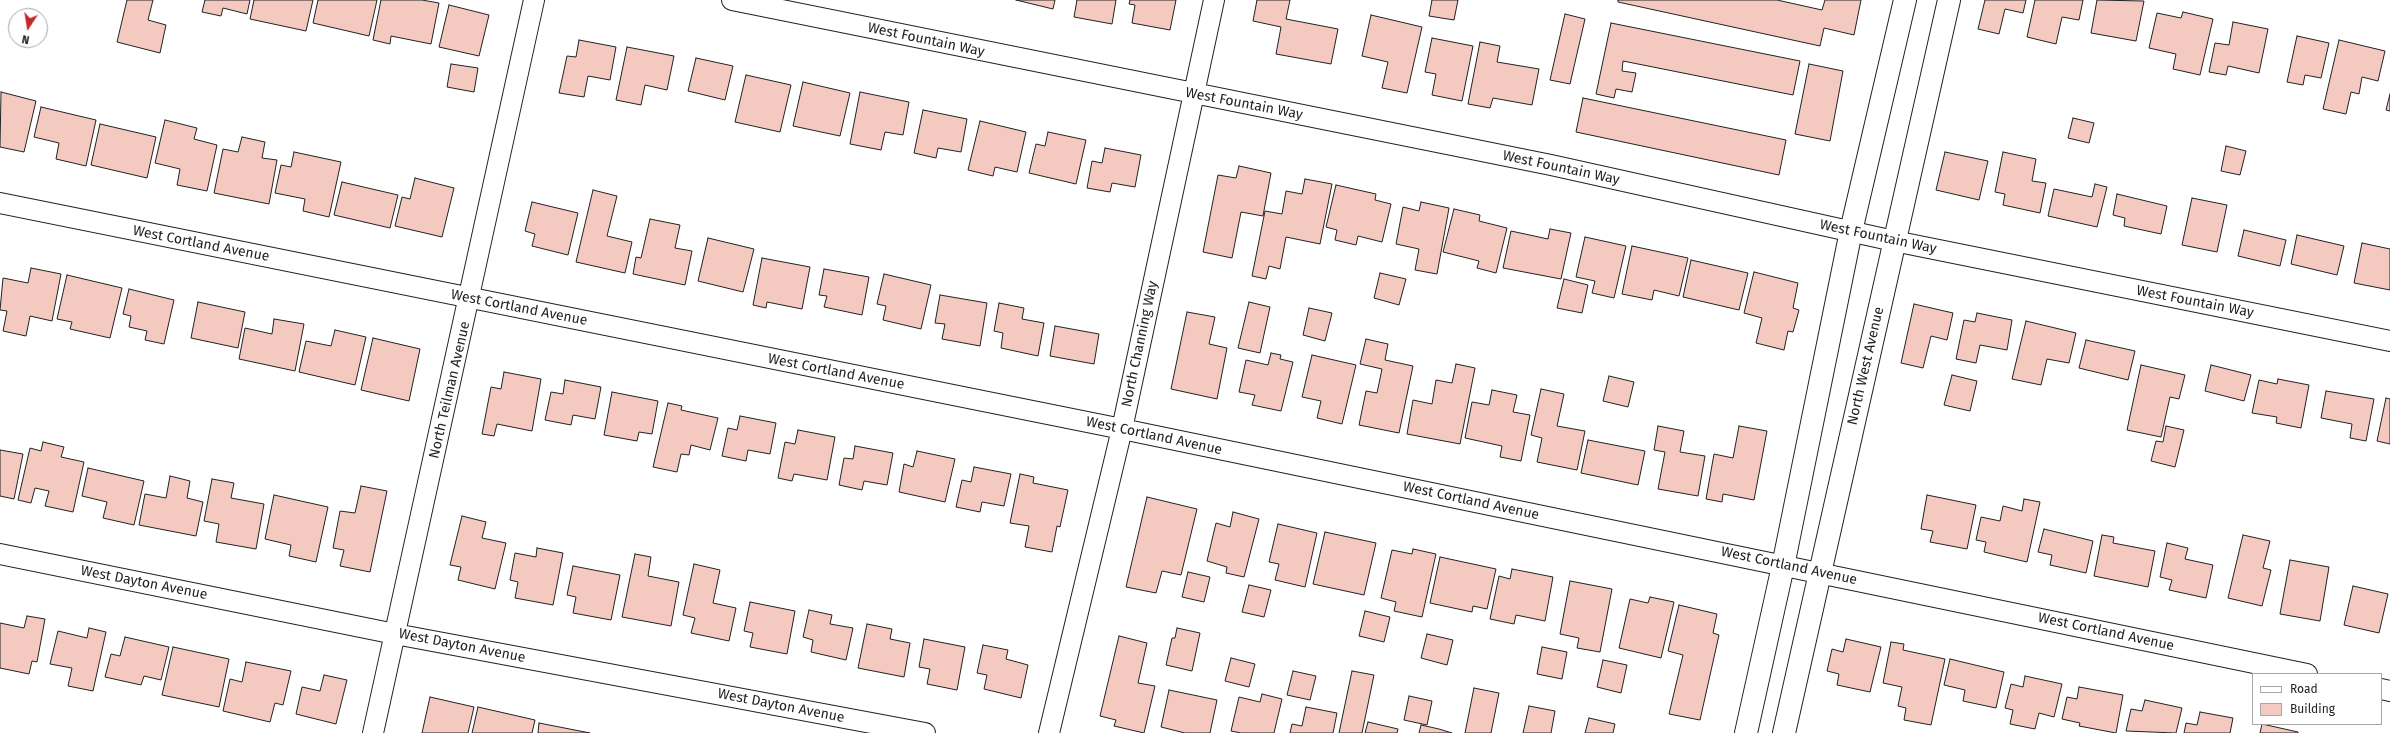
<!DOCTYPE html>
<html>
<head>
<meta charset="utf-8">
<style>
	body { margin:0 }
	#map { position:relative; width:2390px; height:733px; overflow:hidden; background:#fff; font-family:"Fira Sans",sans-serif }
	canvas { display:block }
	.legend { position:absolute; left:2252px; top:673px; width:130px; height:52px; box-sizing:border-box; background:#fff; border:1px solid #a7a7a7; margin:0; padding:5px 7px; list-style:none; font-size:12px; color:#222 }
	.legend li { display:flex; align-items:center; gap:8px; height:20px }
	.legend b { width:20px; border:1px solid #a7a7a7 }
	.north { position:absolute; left:8px; top:8px; width:40px; height:40px; box-sizing:border-box; background:#fff; border:1px solid #a7a7a7; border-radius:50%; rotate:192deg; font-size:11px; font-weight:700; line-height:16px; text-align:center; color:#222 }
	.north::after { content:''; display:block; margin:auto; width:14px; height:18px; background:#c62828; clip-path:polygon(50% 0,100% 100%,50% 72%,0 100%) }
</style>
</head>
<body>
<div id="map">
<canvas width="2390" height="733"></canvas>
<ul class="legend">
<li><b style="height:5px;background:#fff"></b>Road</li>
<li><b style="height:11px;background:#f3c9c0"></b>Building</li>
</ul>
<div class="north">N</div>
</div>
<script>
const ctx = document.querySelector('canvas').getContext('2d');
ctx.lineJoin = 'round';
function fill(path, color) { ctx.fillStyle = color; ctx.fill(path, 'evenodd'); }
const toPath = rows => new Path2D(rows.map(r => 'M' + r).join(''));
function trace(path, color, width, dash) { ctx.strokeStyle = color; ctx.lineWidth = width; ctx.lineCap = dash ? 'butt' : 'round'; ctx.setLineDash(dash || []); ctx.stroke(path); }
function write(font, color, halo, rows, align = 'center') {
  ctx.font = font + ' "Fira Sans",sans-serif'; ctx.lineWidth = 3; ctx.setLineDash([]); ctx.textBaseline = 'middle'; ctx.strokeStyle = halo; ctx.fillStyle = color; for (const [text, x, y, turn = 0] of rows) {
    ctx.save(); ctx.translate(x, y); ctx.rotate((+turn || 0) * Math.PI / 180); ctx.textAlign = isNaN(turn) ? turn : align; if (halo) ctx.strokeText(text, 0, 0); ctx.fillText(text, 0, 0); ctx.restore();
  }
}
const building = toPath([
	[127,0,153,0,148,20,166,25,160,53,117,42,127,0],
	[205,0,250,0,247,14,223,8,221,16,202,12,205,0],
	[254,0,313,0,306,31,250,19,254,0],
	[318,0,377,0,369,36,313,23,318,0],
	[381,0,422,0,439,3,431,44,391,36,390,44,373,40,381,0],
	[1016,0,1055,0,1053,9,1016,0],
	[1077,0,1116,0,1112,24,1074,17,1077,0],
	[1130,0,1176,0,1170,30,1132,23,1135,5,1129,4,1130,0],
	[1257,0,1290,0,1286,19,1338,29,1331,64,1276,54,1281,27,1253,21,1257,0],
	[1432,0,1458,0,1454,20,1429,16,1432,0],
	[1618,0,1777,0,1822,10,1825,0,1861,0,1854,35,1824,28,1820,46,1618,2,1618,0],
	[1985,0,2026,0,2023,13,2005,9,1999,34,1978,29,1985,0],
	[2035,0,2083,0,2079,20,2062,17,2056,44,2027,37,2035,0],
	[2097,0,2144,1,2136,41,2091,33,2097,0],
	[449,5,489,15,479,56,439,47,449,5],
	[2183,12,2213,19,2200,75,2173,69,2176,54,2149,48,2157,13,2181,18,2183,12],
	[1565,14,1585,19,1570,84,1550,80,1565,14],
	[1371,15,1422,27,1407,93,1382,88,1388,62,1362,56,1371,15],
	[2233,22,2268,29,2259,73,2228,66,2226,75,2209,72,2215,43,2229,45,2233,22],
	[1611,23,1800,61,1793,95,1623,61,1622,71,1636,73,1632,92,1616,89,1614,98,1596,94,1611,23],
	[2297,36,2329,43,2321,78,2305,75,2303,85,2287,82,2297,36],
	[1432,38,1473,46,1462,101,1432,95,1436,74,1425,72,1432,38],
	[579,40,616,47,610,80,588,76,584,97,559,93,567,56,576,57,579,40],
	[2339,40,2385,51,2378,81,2362,77,2359,94,2351,92,2346,114,2323,109,2339,40],
	[1480,42,1500,46,1497,62,1539,69,1532,105,1493,98,1490,108,1468,104,1480,42],
	[627,47,674,56,667,90,645,85,641,105,616,100,627,47],
	[696,58,733,66,725,100,688,91,696,58],
	[451,64,478,68,474,92,447,87,451,64],
	[1809,64,1843,71,1830,141,1795,134,1809,64],
	[746,75,791,85,780,132,735,122,746,75],
	[803,82,850,93,840,136,793,126,803,82],
	[1,92,36,101,24,152,0,147,1,92],
	[860,92,909,102,903,135,885,132,881,150,850,144,860,92],
	[2390,94,2390,111,2386,110,2390,94],
	[1583,98,1786,140,1779,175,1576,132,1583,98],
	[41,107,96,120,86,166,56,159,59,143,34,137,41,107],
	[923,110,967,119,961,152,938,148,936,158,914,153,923,110],
	[2073,118,2094,123,2089,143,2068,138,2073,118],
	[165,120,197,128,194,139,217,145,207,191,177,185,180,169,155,163,165,120],
	[980,121,1026,132,1017,172,995,167,993,176,968,170,980,121],
	[100,124,156,137,147,178,91,165,100,124],
	[1048,132,1086,140,1076,184,1029,173,1036,144,1045,146,1048,132],
	[242,137,265,142,262,158,277,160,269,204,214,193,223,149,238,152,242,137],
	[2226,146,2246,151,2240,175,2221,171,2226,146],
	[1105,148,1141,155,1135,187,1112,183,1110,192,1087,188,1092,161,1102,163,1105,148],
	[294,152,341,162,329,217,303,211,305,199,275,193,281,165,291,167,294,152],
	[1945,152,1988,161,1979,200,1936,190,1945,152],
	[2003,152,2036,159,2032,181,2046,183,2040,213,2003,205,2005,194,1995,192,2003,152],
	[1239,166,1271,173,1263,216,1241,212,1232,258,1203,252,1218,175,1236,178,1239,166],
	[415,178,454,188,442,237,395,226,402,197,410,199,415,178],
	[1305,179,1332,184,1320,244,1286,237,1280,269,1269,266,1266,279,1252,276,1265,211,1282,214,1286,191,1302,194,1305,179],
	[342,182,398,195,390,228,334,215,342,182],
	[2095,184,2107,187,2097,227,2048,216,2054,189,2092,197,2095,184],
	[1336,185,1376,194,1375,200,1391,204,1382,242,1358,236,1356,245,1335,240,1337,230,1326,227,1336,185],
	[593,190,617,196,607,236,632,242,625,273,576,262,593,190],
	[2117,194,2167,206,2161,234,2124,226,2125,218,2113,215,2117,194],
	[2192,198,2227,205,2217,252,2182,245,2192,198],
	[532,202,578,213,568,255,532,246,535,234,525,231,532,202],
	[1421,202,1449,208,1437,274,1415,270,1419,249,1396,244,1403,207,1419,211,1421,202],
	[1454,209,1480,215,1479,221,1507,228,1496,273,1477,268,1479,261,1443,252,1454,209],
	[650,219,680,225,675,248,692,251,685,285,633,274,636,257,641,258,650,219],
	[1550,229,1571,233,1561,279,1503,268,1511,231,1548,239,1550,229],
	[2244,230,2286,240,2280,266,2238,256,2244,230],
	[2297,235,2344,246,2337,275,2291,264,2297,235],
	[1585,237,1626,246,1614,298,1592,293,1595,281,1576,277,1585,237],
	[708,238,754,249,743,292,698,281,708,238],
	[2362,243,2390,249,2390,290,2354,283,2362,243],
	[1632,246,1688,258,1679,296,1654,290,1652,300,1622,294,1632,246],
	[762,258,810,267,802,309,767,302,766,308,753,305,762,258],
	[1691,260,1748,273,1739,310,1683,297,1691,260],
	[31,268,61,274,52,321,30,316,26,336,3,331,7,311,0,310,3,278,28,283,31,268],
	[824,269,869,277,862,315,824,307,827,296,819,295,824,269],
	[1754,272,1798,283,1793,308,1799,310,1793,332,1788,331,1784,350,1756,343,1762,318,1744,313,1754,272],
	[1380,273,1406,279,1399,305,1374,298,1380,273],
	[884,274,931,285,921,329,883,320,886,306,877,304,884,274],
	[67,275,122,288,110,338,70,329,72,322,57,319,67,275],
	[1564,279,1588,285,1582,313,1557,308,1564,279],
	[129,289,174,300,164,344,145,340,147,331,129,327,131,316,123,314,129,289],
	[940,295,987,303,980,346,942,339,945,324,935,323,940,295],
	[198,302,245,312,238,348,191,338,198,302],
	[1249,302,1270,307,1260,353,1238,348,1249,302],
	[999,303,1024,308,1022,319,1044,323,1038,356,1001,348,1003,333,994,331,999,303],
	[1914,304,1953,313,1947,340,1931,336,1923,368,1901,363,1914,304],
	[1309,308,1332,313,1325,341,1303,335,1309,308],
	[1187,312,1215,317,1209,344,1227,348,1217,399,1171,389,1187,312],
	[1977,313,2012,320,2007,350,1980,345,1976,363,1956,359,1964,320,1975,322,1977,313],
	[274,319,304,324,295,371,239,359,245,328,272,334,274,319],
	[2026,321,2076,333,2069,363,2047,359,2041,385,2012,379,2026,321],
	[1055,326,1099,334,1094,364,1050,356,1055,326],
	[335,330,366,337,355,385,299,372,306,341,331,346,335,330],
	[373,338,420,349,409,401,361,390,373,338],
	[1366,339,1388,344,1385,360,1413,366,1399,433,1359,425,1366,391,1377,393,1382,369,1360,364,1366,339],
	[2086,340,2135,351,2128,380,2079,368,2086,340],
	[1271,353,1281,355,1280,359,1293,362,1281,411,1252,405,1255,395,1239,392,1246,360,1268,365,1271,353],
	[1312,355,1356,365,1342,424,1317,418,1321,401,1302,397,1312,355],
	[1456,364,1475,368,1460,444,1407,434,1413,400,1432,404,1436,380,1452,383,1456,364],
	[2141,365,2185,375,2179,399,2170,397,2161,437,2127,430,2141,365],
	[2211,365,2251,375,2244,401,2205,391,2211,365],
	[504,372,541,379,532,431,497,424,494,436,482,434,491,387,501,389,504,372],
	[1952,375,1977,381,1970,411,1944,405,1952,375],
	[1609,376,1634,382,1628,407,1603,401,1609,376],
	[2278,379,2309,385,2301,428,2276,423,2277,417,2252,413,2259,380,2277,384,2278,379],
	[565,380,601,387,595,419,573,415,571,425,545,420,551,392,563,394,565,380],
	[1541,389,1564,394,1557,426,1585,431,1577,470,1537,462,1542,438,1531,435,1541,389],
	[1492,390,1517,395,1513,412,1530,415,1521,461,1500,457,1502,446,1465,438,1472,402,1489,405,1492,390],
	[2326,391,2374,399,2366,441,2350,438,2352,424,2321,418,2326,391],
	[612,392,658,401,652,434,639,432,637,441,604,435,612,392],
	[2386,398,2390,399,2390,444,2377,441,2386,398],
	[668,403,682,406,681,410,718,418,710,450,691,445,689,455,681,454,677,472,653,467,668,403],
	[740,416,776,423,770,454,748,450,746,461,722,456,728,428,737,430,740,416],
	[1658,426,1684,431,1680,452,1705,456,1698,496,1658,489,1665,452,1654,450,1658,426],
	[1739,426,1767,431,1754,500,1723,494,1722,502,1706,499,1714,454,1733,458,1739,426],
	[2166,426,2184,430,2175,467,2151,461,2156,441,2163,442,2166,426],
	[798,430,835,437,827,480,794,474,792,481,778,478,785,442,795,444,798,430],
	[1588,440,1645,451,1638,485,1581,473,1588,440],
	[43,442,64,447,61,457,84,462,73,512,45,506,49,491,35,488,31,503,18,500,30,448,41,451,43,442],
	[855,446,893,453,887,485,864,481,862,490,839,485,844,458,853,459,855,446],
	[0,450,23,454,14,499,0,496,0,450],
	[917,451,955,459,945,502,899,492,904,464,913,467,917,451],
	[974,467,1011,474,1004,506,982,502,980,512,956,507,962,480,971,482,974,467],
	[88,468,144,481,134,525,103,518,107,502,82,496,88,468],
	[1020,474,1034,477,1033,483,1068,490,1060,527,1057,526,1052,552,1025,547,1029,526,1010,523,1020,474],
	[170,476,190,481,187,498,203,502,196,536,139,525,145,494,166,498,170,476],
	[212,479,234,483,231,498,264,504,256,549,216,542,219,524,204,521,212,479],
	[361,486,387,491,370,572,340,566,344,550,333,548,340,511,355,513,361,486],
	[274,495,328,507,316,562,289,556,291,545,265,539,274,495],
	[1927,495,1976,505,1967,549,1930,542,1933,531,1921,529,1927,495],
	[1147,497,1197,509,1181,575,1162,571,1156,593,1126,587,1147,497],
	[2024,499,2040,502,2027,562,1984,552,1986,542,1976,540,1981,517,2000,521,2003,506,2022,511,2024,499],
	[1233,512,1259,519,1244,577,1226,573,1227,567,1207,561,1216,523,1230,527,1233,512],
	[462,516,486,522,482,538,506,543,495,589,458,580,461,567,450,565,462,516],
	[1278,524,1317,533,1305,587,1275,580,1279,564,1269,562,1278,524],
	[2044,529,2093,541,2086,573,2050,565,2052,555,2038,552,2044,529],
	[1325,532,1376,543,1364,595,1313,584,1325,532],
	[2102,535,2114,537,2113,543,2155,551,2148,587,2094,576,2102,535],
	[2243,535,2270,541,2263,568,2271,570,2262,606,2228,598,2243,535],
	[2167,543,2188,548,2185,559,2213,565,2206,598,2169,590,2172,580,2160,577,2167,543],
	[537,548,563,553,553,605,515,598,518,582,510,580,515,553,536,557,537,548],
	[1413,549,1436,554,1422,617,1394,611,1396,602,1381,598,1392,550,1412,554,1413,549],
	[635,554,651,557,648,576,679,582,671,626,622,617,635,554],
	[1440,557,1496,569,1487,609,1473,606,1472,612,1430,603,1440,557],
	[2290,560,2329,567,2320,621,2280,614,2290,560],
	[694,564,720,570,713,603,736,608,729,641,691,633,695,618,683,615,694,564],
	[573,566,620,575,611,620,573,613,576,597,567,595,573,566],
	[1512,569,1553,577,1545,621,1516,615,1514,624,1490,619,1499,576,1510,579,1512,569],
	[1188,572,1210,577,1204,602,1182,597,1188,572],
	[1570,581,1612,589,1600,652,1577,648,1579,638,1560,634,1570,581],
	[1249,585,1271,590,1264,617,1242,612,1249,585],
	[2353,586,2388,594,2379,633,2344,625,2353,586],
	[1650,597,1674,602,1661,658,1619,648,1630,599,1648,603,1650,597],
	[750,602,795,611,787,654,750,647,753,633,744,631,750,602],
	[1679,605,1717,614,1713,633,1719,635,1700,720,1669,714,1683,655,1668,651,1679,605],
	[809,610,832,615,830,624,853,628,846,660,811,652,813,640,803,637,809,610],
	[1365,611,1390,617,1384,642,1359,636,1365,611],
	[27,616,45,619,37,662,32,661,29,674,0,668,0,623,24,628,27,616],
	[867,624,892,629,890,639,910,643,904,677,858,668,867,624],
	[89,628,106,632,93,691,68,686,72,668,50,664,58,631,87,638,89,628],
	[1177,628,1200,633,1192,671,1166,665,1172,638,1175,638,1177,628],
	[1427,634,1453,640,1447,665,1421,658,1427,634],
	[1119,636,1147,643,1138,683,1155,686,1144,733,1114,726,1116,720,1100,716,1119,636],
	[125,637,169,647,161,680,144,676,141,685,105,677,111,654,120,656,125,637],
	[924,639,965,647,957,690,927,684,930,669,919,667,924,639],
	[1846,639,1881,647,1870,692,1837,685,1839,674,1827,671,1832,649,1843,652,1846,639],
	[1891,642,1904,644,1903,650,1945,659,1931,725,1904,720,1906,708,1898,706,1902,687,1883,683,1891,642],
	[983,645,1008,650,1006,659,1028,665,1021,698,984,689,987,675,977,673,983,645],
	[173,647,229,659,219,707,162,695,173,647],
	[1542,647,1567,652,1562,679,1537,674,1542,647],
	[1231,658,1255,664,1249,687,1225,681,1231,658],
	[1950,659,2004,672,1996,708,1963,701,1965,690,1944,685,1950,659],
	[1603,660,1627,665,1621,693,1597,687,1603,660],
	[246,662,291,671,283,705,275,703,270,722,223,711,230,679,242,682,246,662],
	[1293,671,1316,676,1310,700,1287,695,1293,671],
	[1352,671,1374,675,1362,733,1339,733,1352,671],
	[324,675,347,680,336,724,296,714,302,687,320,691,324,675],
	[2025,676,2062,684,2054,717,2039,713,2035,729,2010,724,2013,710,2005,708,2011,684,2023,687,2025,676],
	[2079,687,2123,695,2116,733,2079,726,2080,723,2062,719,2067,697,2077,699,2079,687],
	[1474,688,1499,693,1491,733,1465,733,1474,688],
	[1169,690,1217,700,1210,733,1185,733,1161,727,1169,690],
	[1262,694,1282,699,1274,733,1241,733,1231,731,1239,697,1260,702,1262,694],
	[1409,696,1432,701,1427,725,1404,720,1409,696],
	[430,697,474,707,468,733,422,733,430,697],
	[2145,700,2182,708,2176,733,2126,731,2131,709,2142,711,2145,700],
	[1529,706,1555,711,1551,733,1523,733,1529,706],
	[478,707,535,720,532,733,472,733,478,707],
	[1306,707,1337,713,1333,733,1290,733,1292,724,1302,726,1306,707],
	[2200,712,2233,718,2230,733,2184,733,2186,723,2197,725,2200,712],
	[1589,718,1615,724,1613,733,1585,733,1589,718],
	[1368,722,1398,729,1397,733,1365,733,1368,722],
	[539,723,590,733,538,733,539,723],
	[2262,724,2298,732,2298,733,2260,733,2262,724],
	[1421,725,1439,729,1452,733,1419,733,1421,725]
]);
fill(building, '#f3c9c0');
trace(building, '#222', 1);
const street = toPath([
	[732,0,1551,165,1894,241,2390,341],
	[0,203,1122,429,2307,674],
	[0,554,395,634,925,733],
	[2381,689,2390,691],
	[373,733,534,0],
	[1049,733,1122,429,1214,0]
]);
const secondary = toPath([
	[1746,733,1783,566,1851,231,1905,0],
	[1784,733,1949,0]
]);
trace(street, '#222', 22);
trace(secondary, '#222', 24);
trace(street, '#fff', 20);
trace(secondary, '#fff', 22);
write('14px', '#222', '#fff', [
	["West Fountain Way",926,40,12],
	["West Fountain Way",1244,104,11],
	["West Fountain Way",1561,168,12],
	["West Fountain Way",1878,237,12],
	["West Cortland Avenue",201,244,11],
	["West Fountain Way",2195,302,11],
	["West Cortland Avenue",519,308,11],
	["North Channing Way",1140,344,-78],
	["North West Avenue",1866,366,-77],
	["West Cortland Avenue",836,372,11],
	["North Teilman Avenue",450,390,-77],
	["West Cortland Avenue",1154,436,12],
	["West Cortland Avenue",1471,501,12],
	["West Cortland Avenue",1789,566,12],
	["West Dayton Avenue",144,583,11],
	["West Cortland Avenue",2106,632,12],
	["West Dayton Avenue",462,646,11],
	["West Dayton Avenue",781,706,11]
]);
</script>
</body>
</html>
